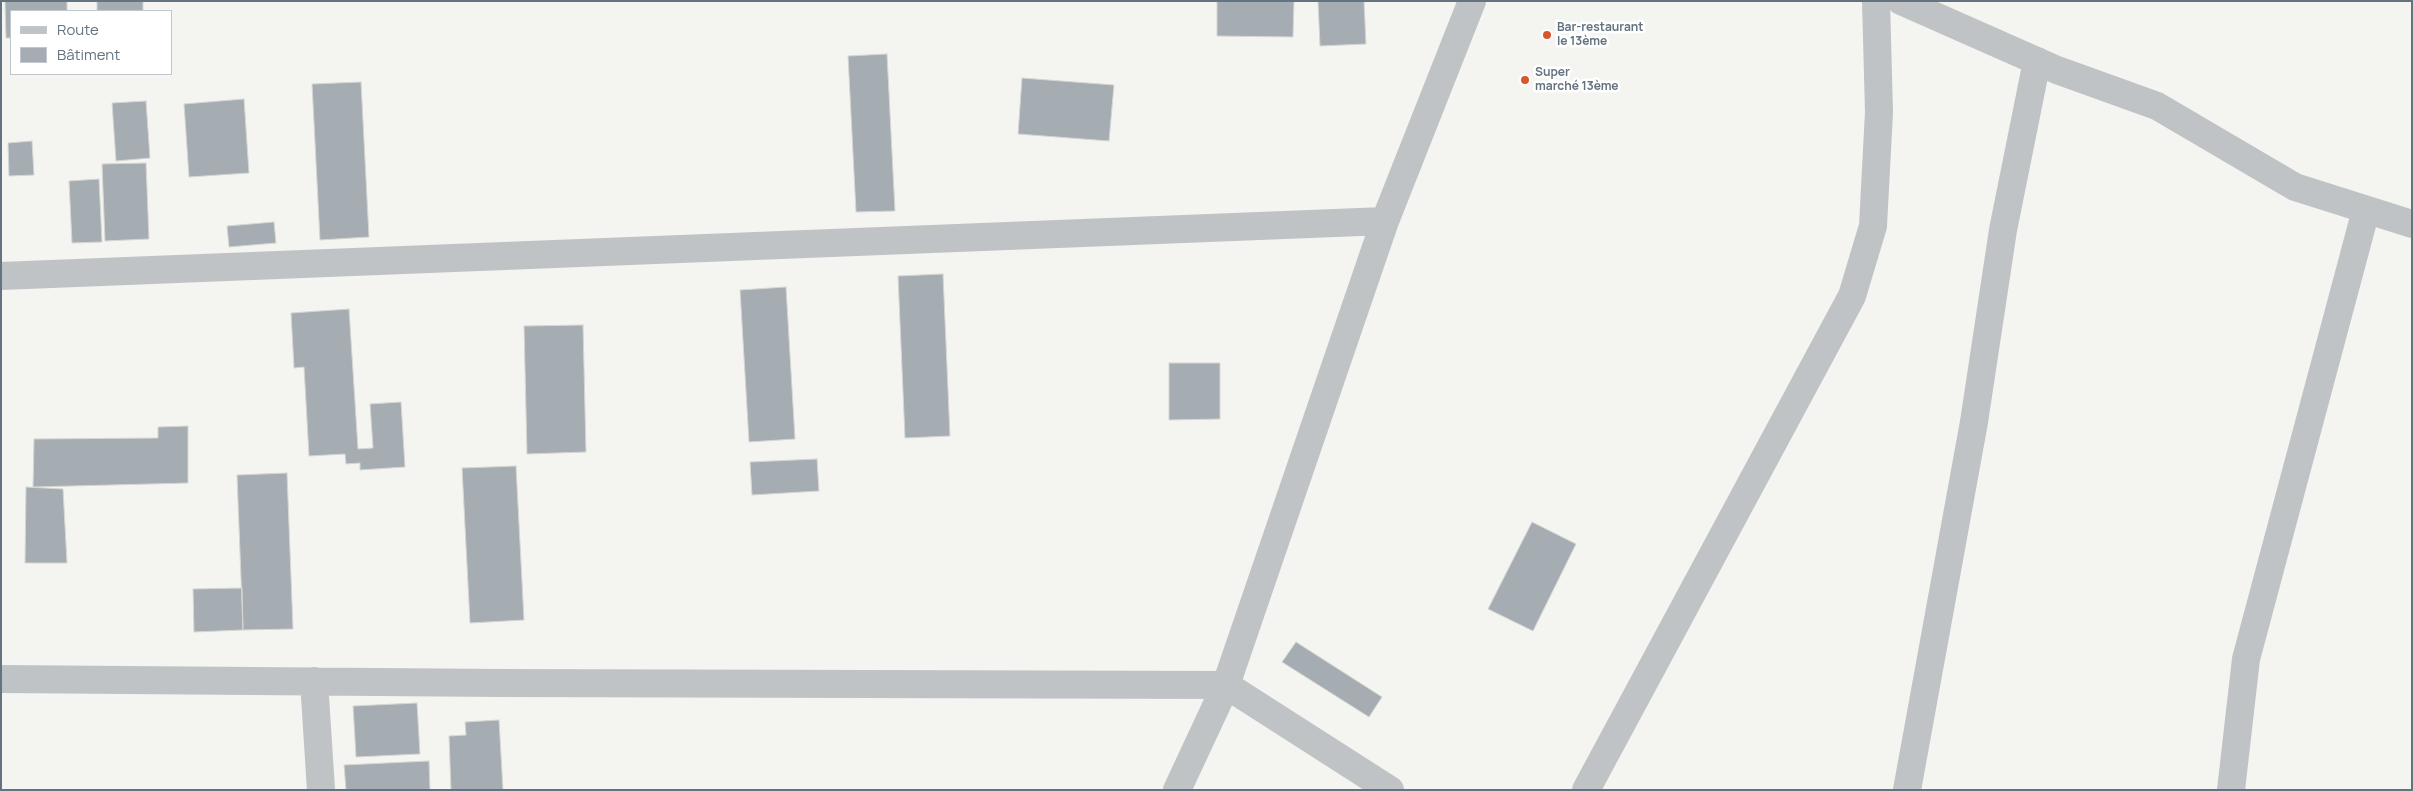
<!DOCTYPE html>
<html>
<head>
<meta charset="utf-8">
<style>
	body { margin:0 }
	#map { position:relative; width:2413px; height:791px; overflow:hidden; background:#f4f4f0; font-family:Manrope,sans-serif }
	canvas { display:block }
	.frame { position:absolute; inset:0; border:2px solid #647380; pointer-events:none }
	.legend { position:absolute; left:10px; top:10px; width:162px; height:65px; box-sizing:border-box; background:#fff; border:1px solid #c1c7cc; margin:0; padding:6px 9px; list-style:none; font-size:15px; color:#647380 }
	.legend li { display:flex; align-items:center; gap:10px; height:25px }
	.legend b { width:25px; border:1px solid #c1c7cc }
</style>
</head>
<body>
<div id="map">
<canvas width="2413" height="791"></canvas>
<div class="frame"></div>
<ul class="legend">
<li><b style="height:6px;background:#bfc3c6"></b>Route</li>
<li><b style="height:14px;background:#a6adb2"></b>Bâtiment</li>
</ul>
</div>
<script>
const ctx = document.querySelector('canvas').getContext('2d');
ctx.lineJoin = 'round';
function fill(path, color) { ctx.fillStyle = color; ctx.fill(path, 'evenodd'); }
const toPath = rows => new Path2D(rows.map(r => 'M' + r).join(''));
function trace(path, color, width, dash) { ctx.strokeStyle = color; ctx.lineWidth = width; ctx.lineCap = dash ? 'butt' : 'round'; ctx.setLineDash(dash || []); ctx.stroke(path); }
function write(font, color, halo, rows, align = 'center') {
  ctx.font = font + ' Manrope,sans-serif'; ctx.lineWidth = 5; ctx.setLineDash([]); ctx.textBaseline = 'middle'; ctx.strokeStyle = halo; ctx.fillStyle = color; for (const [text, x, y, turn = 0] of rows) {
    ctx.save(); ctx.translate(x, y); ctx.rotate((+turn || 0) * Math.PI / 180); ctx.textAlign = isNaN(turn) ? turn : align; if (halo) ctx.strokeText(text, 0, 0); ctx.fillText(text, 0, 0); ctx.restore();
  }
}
const building = toPath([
	[5,1,67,1,67,11,11,11,11,38,6,38,5,1],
	[97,1,143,1,143,11,97,11,97,1],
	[1217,1,1294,1,1293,37,1217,36,1217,1],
	[1318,1,1364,1,1366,44,1320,46,1318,1],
	[887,54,895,211,856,212,848,56,887,54],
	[1022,78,1114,85,1109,141,1018,134,1022,78],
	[361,82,369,237,320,240,312,84,361,82],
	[244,99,249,173,189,177,184,104,244,99],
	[146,101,150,158,116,161,112,103,146,101],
	[32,141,34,175,9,176,8,143,32,141],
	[146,163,149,239,105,241,102,164,146,163],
	[99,179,102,242,72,243,69,181,99,179],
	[274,222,276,243,229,247,227,226,274,222],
	[943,274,950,436,905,438,898,276,943,274],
	[786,287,795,439,749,442,740,290,786,287],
	[349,309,358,449,373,448,370,404,401,402,405,467,360,470,360,463,346,464,345,454,309,456,304,367,294,368,291,313,349,309],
	[583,325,586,452,527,454,524,326,583,325],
	[1169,363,1220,363,1220,419,1169,420,1169,363],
	[188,426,188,483,33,487,34,439,158,438,158,427,188,426],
	[817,459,819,491,752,495,750,462,817,459],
	[516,466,524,620,470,623,462,468,516,466],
	[287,473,293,629,243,630,237,475,287,473],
	[26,487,63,489,67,563,25,563,26,487],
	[1532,522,1576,544,1533,631,1488,609,1532,522],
	[242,588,243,630,194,632,193,589,242,588],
	[1296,642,1382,697,1369,717,1282,662,1296,642],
	[417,703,420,754,356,757,353,706,417,703],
	[499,720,503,790,451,790,449,736,466,735,465,722,499,720],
	[429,761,430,790,346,790,344,765,429,761]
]);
fill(building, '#a6adb2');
trace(building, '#d5d5d3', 1);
trace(toPath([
	[1901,1,2057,70,2157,106,2295,187,2412,224],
	[1,276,1385,221],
	[1,679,502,683,1226,685,1390,790],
	[314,681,321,790],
	[1177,790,1226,685,1385,221,1472,1],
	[1586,790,1852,296,1873,226,1879,112,1876,1],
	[1907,790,1974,422,2003,230,2037,61],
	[2231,790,2246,659,2366,210]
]), '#bfc3c6', 28);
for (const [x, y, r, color] of [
	[1547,35,5,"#da552a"],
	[1525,80,5,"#da552a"]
]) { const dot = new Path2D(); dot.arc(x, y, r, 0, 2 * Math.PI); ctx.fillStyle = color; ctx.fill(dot); trace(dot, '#fff', 2); }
write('bold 12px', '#647380', '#fff', [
	["Bar-restaurant",1557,28],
	["le 13ème",1557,42],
	["Super",1535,73],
	["marché 13ème",1535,87]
], 'left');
</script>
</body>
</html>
